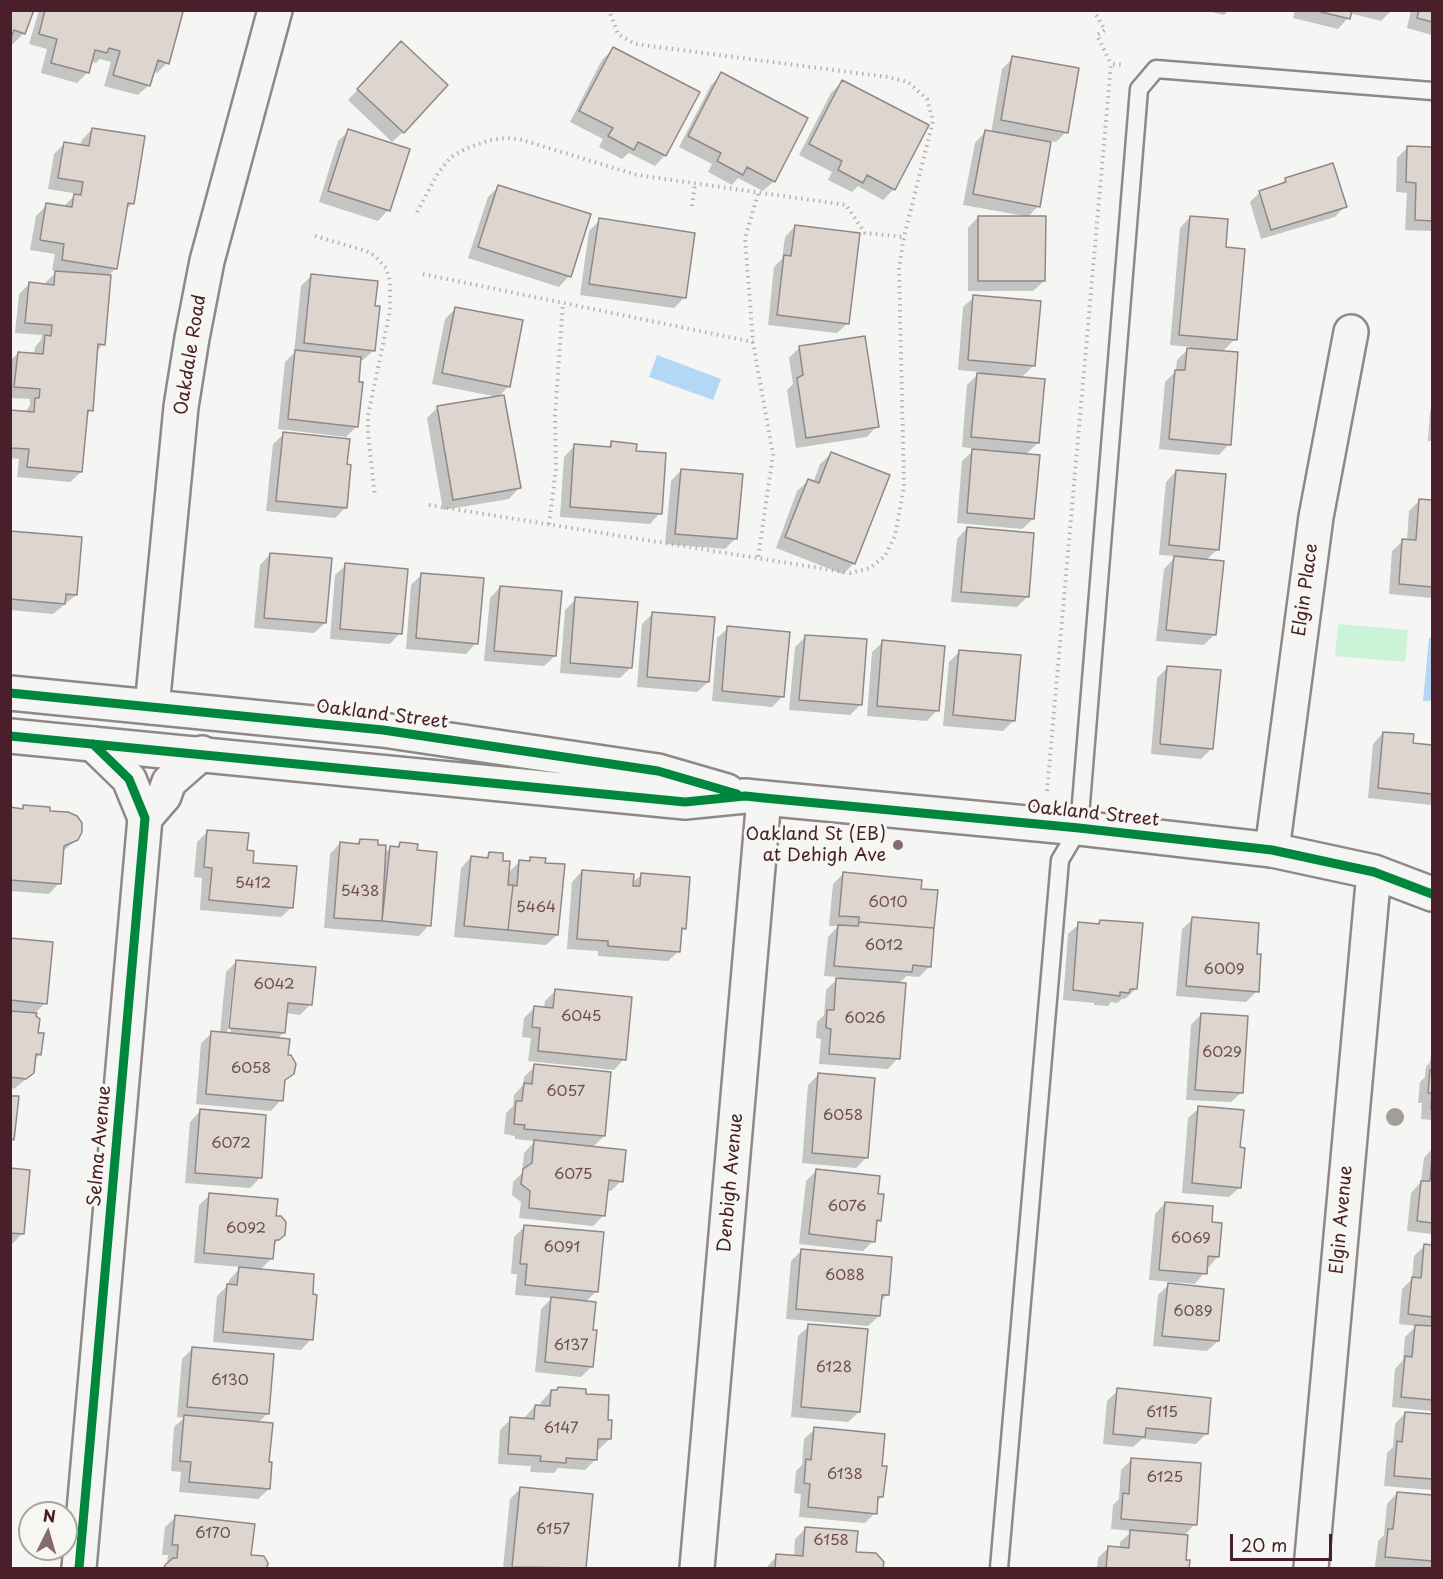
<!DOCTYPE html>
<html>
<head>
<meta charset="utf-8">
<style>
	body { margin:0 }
	#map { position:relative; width:1443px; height:1579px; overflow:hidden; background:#f5f5f3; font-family:"Playpen Sans",sans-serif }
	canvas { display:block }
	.frame { position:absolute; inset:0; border:12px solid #4a1f2b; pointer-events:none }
	.north { position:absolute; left:18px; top:1501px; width:60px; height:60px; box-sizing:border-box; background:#f6f6f2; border:2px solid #b1a0a2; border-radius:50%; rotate:5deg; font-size:16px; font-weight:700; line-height:24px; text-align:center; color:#4a1f2b }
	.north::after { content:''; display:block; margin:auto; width:21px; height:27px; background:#866a71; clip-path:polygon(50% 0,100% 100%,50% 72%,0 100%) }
	.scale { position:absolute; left:1230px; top:1534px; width:102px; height:27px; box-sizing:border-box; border:3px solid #4a1f2b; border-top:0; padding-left:8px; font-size:18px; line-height:21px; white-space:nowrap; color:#4a1f2b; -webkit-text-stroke:4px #f6f6f2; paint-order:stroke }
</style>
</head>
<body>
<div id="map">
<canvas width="1443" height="1579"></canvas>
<div class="frame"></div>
<div class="north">N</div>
<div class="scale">20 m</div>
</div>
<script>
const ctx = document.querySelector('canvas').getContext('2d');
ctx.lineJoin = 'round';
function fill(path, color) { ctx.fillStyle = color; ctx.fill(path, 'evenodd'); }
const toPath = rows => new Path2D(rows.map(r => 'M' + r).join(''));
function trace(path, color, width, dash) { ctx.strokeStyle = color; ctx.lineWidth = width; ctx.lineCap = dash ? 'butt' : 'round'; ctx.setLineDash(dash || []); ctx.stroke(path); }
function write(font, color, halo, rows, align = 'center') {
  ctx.font = font + ' "Playpen Sans",sans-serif'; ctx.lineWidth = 6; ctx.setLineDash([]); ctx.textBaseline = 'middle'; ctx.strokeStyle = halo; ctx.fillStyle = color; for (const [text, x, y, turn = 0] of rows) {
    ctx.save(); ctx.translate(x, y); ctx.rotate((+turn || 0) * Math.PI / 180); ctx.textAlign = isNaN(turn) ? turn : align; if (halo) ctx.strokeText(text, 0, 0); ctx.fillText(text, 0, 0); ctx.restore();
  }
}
fill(toPath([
	[1338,624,1408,630,1405,662,1335,656]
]), '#cbf3d7');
fill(toPath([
	[657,355,721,379,713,400,649,377],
	[1429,638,1432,638,1432,701,1423,701]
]), '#b3d7f4');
fill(toPath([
	[10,10,24,33,13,44,10,43],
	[39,10,172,10,167,63,157,73,153,72,149,85,138,95,104,86,111,62,100,59,96,63,90,61,87,73,77,83,41,73,47,49,29,44],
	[1203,10,1229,10,1224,15],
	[1295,10,1392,10,1381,21,1349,13,1348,18,1338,29,1293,18],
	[1411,10,1432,10,1432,35,1407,28],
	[613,49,665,155,655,166,629,153,622,159,599,147,603,139,570,122,602,60],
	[391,54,403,132,392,142,348,100],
	[1013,58,1066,132,1056,142,1050,141,1038,206,1027,218,1044,281,1033,291,968,291,968,228,978,217,1025,218,1025,216,963,205,975,143,985,132,991,133,1002,69],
	[722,74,774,181,763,191,738,178,732,185,708,172,712,164,679,147,711,85],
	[842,82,894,189,883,200,858,186,852,192,828,180,832,172,799,155,831,93],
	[92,129,133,203,125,211,116,268,107,277,103,344,96,352,91,410,86,416,81,472,70,482,17,477,19,459,10,458,10,411,25,413,30,405,30,399,10,398,10,361,18,353,34,355,35,347,41,340,42,335,15,333,19,294,29,284,45,285,45,283,57,271,52,270,55,254,30,250,36,216,47,205,64,206,73,197,73,193,48,189,54,154,64,144,80,146,82,140],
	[349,131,388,210,378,221,319,202,338,141],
	[1408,147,1432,149,1432,231,1405,230,1407,193,1396,192,1397,158],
	[1286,179,1345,206,1335,217,1261,239,1250,202,1260,192,1278,186],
	[499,186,569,276,559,287,468,258,488,197],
	[1190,217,1224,249,1235,339,1222,352,1229,444,1219,455,1159,449,1165,382,1176,371,1177,360,1190,347,1170,345,1180,228],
	[600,220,694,234,684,298,674,308,580,295,589,231],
	[795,226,848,323,837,333,768,325,774,267,782,259,785,237],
	[312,275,374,307,374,350,363,360,359,360,357,426,346,437,278,429,285,362,294,353,301,286],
	[974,297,1034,365,1021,378,1038,443,1025,455,1033,519,1022,529,957,523,962,461,975,449,962,447,967,385,980,372,958,370,963,307],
	[456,308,508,387,498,397,432,384,445,319],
	[799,348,877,426,867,437,796,448,787,390,793,384,789,358],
	[438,407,519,488,509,499,443,510,427,418],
	[1432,408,1432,441,1428,441,1430,411],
	[284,434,345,508,335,518,266,511,273,444],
	[612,443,660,513,650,524,560,517,564,457,574,446,607,448],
	[831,454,854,563,843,574,776,548,797,491,808,481,813,483,820,464],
	[681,470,736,538,725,549,665,544,671,481],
	[1176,471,1218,549,1205,561,1214,635,1204,645,1156,641,1164,569,1176,556,1159,555,1166,482],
	[1420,500,1432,501,1432,598,1389,594,1392,551,1403,541,1407,541,1409,511],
	[967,528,1027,597,1017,607,951,602,957,539],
	[10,532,76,595,53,614,10,610],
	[270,554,325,623,314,633,254,628,260,565],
	[346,565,400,633,390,644,330,639,335,575],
	[422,574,476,643,466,654,406,649,411,585],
	[500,587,555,656,544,666,484,661,490,598],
	[576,599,631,667,620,678,560,673,565,610],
	[653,613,708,682,697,692,637,687,642,624],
	[728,628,783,696,772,707,712,701,717,638],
	[806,636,860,705,850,715,789,710,795,647],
	[883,642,937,710,927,721,867,716,872,652],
	[959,652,1014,720,1003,731,943,726,949,662],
	[1168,667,1212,748,1201,759,1151,754,1157,678],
	[1383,733,1412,745,1432,747,1432,805,1368,798,1373,744],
	[24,806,48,812,77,839,62,852,59,883,49,894,10,891,10,809,20,810],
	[208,831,245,852,251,864,292,907,281,917,200,910,202,878,194,877,197,842],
	[360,840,385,853,391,847,396,848,400,844,416,852,429,925,419,936,324,928,330,854,340,843,355,845],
	[489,854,501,862,508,873,520,861,527,862,531,858,557,935,546,945,454,937,461,868,471,857,484,859],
	[582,871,631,884,642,874,685,928,680,933,679,951,668,961,598,956,598,951,567,949,572,882],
	[843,874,920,890,930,966,919,977,907,976,898,984,898,1058,888,1069,819,1064,821,1039,816,1038,817,1022,824,1015,826,990,839,977,824,976,828,937,838,926,829,926,833,884],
	[1193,919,1255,955,1257,991,1246,1002,1176,996,1182,929],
	[1100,921,1136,989,1125,999,1122,999,1117,1003,1111,1002,1108,1006,1094,1005,1094,1003,1063,1000,1068,934,1079,924,1096,925],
	[10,939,45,1003,35,1013,40,1054,34,1060,33,1073,14,1089,10,1088],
	[237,961,311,1004,300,1015,285,1013,284,1032,277,1039,287,1056,293,1073,283,1083,281,1100,271,1111,196,1104,201,1043,212,1033,220,1033,226,972],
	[234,971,237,971,230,1035,227,1035],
	[556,990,624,1059,614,1070,528,1061,531,1038,522,1037,524,1018,535,1007,544,1008,545,1001],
	[1201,1014,1242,1092,1231,1102,1186,1100,1191,1025],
	[1432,1048,1432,1120,1421,1119,1422,1103,1418,1103,1420,1082,1425,1077,1426,1067,1430,1062],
	[535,1066,604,1136,592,1148,621,1181,611,1191,607,1191,604,1215,593,1226,519,1218,521,1202,512,1195,513,1182,522,1173,524,1153,535,1141,515,1139,515,1136,504,1134,506,1113,513,1106,514,1095,523,1085,524,1077],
	[819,1074,866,1158,856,1168,802,1163,808,1085],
	[1199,1108,1239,1149,1240,1187,1229,1197,1182,1193,1188,1118],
	[200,1111,260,1178,250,1188,185,1183,190,1122],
	[1432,1149,1432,1234,1407,1231,1411,1193,1421,1182,1424,1158],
	[10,1170,23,1233,12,1244,10,1244],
	[816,1171,876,1195,880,1220,875,1224,873,1241,863,1251,799,1244,806,1181],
	[210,1195,283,1235,273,1245,272,1258,259,1271,311,1339,301,1350,213,1342,217,1296,228,1285,229,1280,241,1267,194,1263,199,1205],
	[1165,1203,1210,1223,1218,1256,1195,1284,1149,1280,1155,1214],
	[524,1227,597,1291,585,1302,591,1331,592,1366,581,1377,535,1372,541,1309,552,1298,515,1295,517,1274,511,1274,514,1237],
	[1425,1245,1432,1246,1432,1411,1392,1407,1395,1369,1403,1360,1405,1337,1416,1326,1399,1324,1402,1289,1412,1279,1414,1256],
	[802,1250,887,1295,880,1302,879,1316,868,1326,786,1319,791,1261],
	[1168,1285,1218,1341,1207,1351,1153,1346,1158,1295],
	[809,1326,859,1412,848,1422,791,1417,798,1336],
	[192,1349,267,1414,258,1423,268,1463,269,1489,258,1499,179,1492,181,1472,171,1471,174,1427,184,1418,177,1417,182,1359],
	[1118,1390,1206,1434,1196,1444,1142,1439,1133,1447,1103,1444,1107,1401],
	[551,1391,606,1421,610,1439,599,1449,596,1449,596,1459,585,1470,558,1468,554,1473,530,1472,531,1466,498,1464,500,1430,511,1419,525,1420,525,1417,535,1406,540,1407,541,1402],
	[1405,1413,1432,1416,1432,1490,1384,1486,1387,1453,1393,1447,1395,1424],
	[815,1429,880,1467,882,1496,876,1502,875,1513,865,1523,799,1517,801,1494,794,1493,796,1471,802,1465,804,1439],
	[1132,1459,1195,1524,1184,1536,1185,1561,1188,1562,1187,1568,1097,1568,1098,1558,1109,1547,1120,1548,1120,1542,1132,1531,1111,1529,1113,1505,1119,1499,1121,1470],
	[521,1488,592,1496,584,1568,503,1568,510,1499],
	[1397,1493,1432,1496,1432,1568,1375,1567,1378,1541,1384,1535,1387,1504],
	[176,1517,266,1564,266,1568,163,1568,167,1564,168,1555,162,1555,165,1527],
	[806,1528,855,1553,883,1563,882,1568,766,1568,777,1556,794,1557,795,1539]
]), '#0003');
const building = toPath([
	[10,10,34,10,25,34,14,30,10,40,10,10],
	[45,10,177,10,183,12,169,64,158,60,150,86,113,75,120,51,109,48,107,53,95,50,89,73,51,63,57,39,39,34,45,10],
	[1313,10,1352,10,1350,19,1313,10],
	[1419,10,1432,10,1432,22,1417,18,1419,10],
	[401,41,448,85,404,133,357,89,401,41],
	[613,47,700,92,666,156,638,142,634,150,608,136,613,128,579,111,613,47],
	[1012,56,1079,68,1068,133,1001,120,1012,56],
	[721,72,808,118,775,182,747,167,743,175,717,161,721,153,688,136,721,72],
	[842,80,929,125,895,190,867,175,863,183,838,170,842,161,809,144,842,80],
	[92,128,145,136,134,204,128,203,117,269,62,260,64,244,40,240,46,203,72,207,74,194,81,195,83,182,58,178,64,142,89,146,92,128],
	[348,129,410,149,390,211,328,191,348,129],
	[985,130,1051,142,1040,207,973,194,985,130],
	[1407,146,1432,147,1432,221,1415,220,1416,183,1406,182,1407,146],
	[1333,163,1347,207,1271,230,1259,191,1286,182,1285,178,1333,163],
	[498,185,591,214,571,277,478,247,498,185],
	[978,216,1046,216,1045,281,978,281,978,216],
	[1190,216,1228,219,1226,247,1245,249,1237,340,1179,335,1190,216],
	[599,218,695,233,686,298,589,284,599,218],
	[795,225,860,233,849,324,777,315,784,255,791,256,795,225],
	[55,271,111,275,105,345,98,344,93,411,88,410,82,472,27,467,29,449,10,448,10,410,34,412,35,398,39,398,40,389,14,387,18,352,43,354,45,335,51,336,52,325,25,323,29,282,54,285,55,271],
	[311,274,378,281,375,306,380,306,375,351,304,343,311,274],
	[973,295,1041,301,1035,366,968,360,973,295],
	[455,307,523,320,510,387,442,373,455,307],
	[865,336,879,427,806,438,797,378,803,375,799,346,865,336],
	[1187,348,1238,352,1231,445,1169,439,1175,370,1185,370,1187,348],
	[295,350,361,357,359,382,363,382,358,427,288,419,295,350],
	[977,373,1045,379,1039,443,971,437,977,373],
	[504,395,521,488,453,500,437,406,504,395],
	[283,432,350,439,347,464,351,465,347,508,276,501,283,432],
	[611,441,637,444,636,451,666,453,662,514,570,507,574,444,611,447,611,441],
	[972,449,1040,455,1034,519,967,513,972,449],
	[831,452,890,475,855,564,785,537,808,479,819,483,831,452],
	[681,469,743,474,737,539,675,534,681,469],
	[1176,470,1226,474,1219,550,1169,545,1176,470],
	[1419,499,1432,500,1432,587,1399,584,1402,539,1416,540,1419,499],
	[967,527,1034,533,1029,597,961,592,967,527],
	[10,531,82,537,77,595,66,594,65,604,10,599,10,531],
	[270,553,332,558,326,623,264,618,270,553],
	[1174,556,1224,561,1216,635,1166,630,1174,556],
	[345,563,408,569,402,634,340,629,345,563],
	[421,573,484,578,478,644,416,638,421,573],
	[500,586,562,591,556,656,494,651,500,586],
	[575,597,638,602,632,668,570,663,575,597],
	[652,612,715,617,709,682,647,677,652,612],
	[727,626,790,632,784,697,722,691,727,626],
	[805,635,867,639,862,705,799,700,805,635],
	[882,640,945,646,939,711,877,706,882,640],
	[959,650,1021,655,1015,721,953,715,959,650],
	[1167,666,1221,670,1213,749,1160,744,1167,666],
	[1383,732,1414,734,1413,743,1432,745,1432,794,1378,788,1383,732],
	[23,805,50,807,50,811,68,812,77,816,82,823,82,832,78,840,64,846,61,884,10,880,10,807,23,809,23,805],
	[207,830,249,833,247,850,254,851,253,863,297,866,293,908,209,900,212,868,204,867,207,830],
	[360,839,378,840,378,845,386,845,382,921,334,918,340,842,359,844,360,839],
	[400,842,418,844,417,850,437,852,431,926,382,921,390,846,399,847,400,842],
	[489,852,503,853,503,861,510,861,508,885,513,885,508,930,464,926,471,856,488,858,489,852],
	[530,857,546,858,545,863,565,864,558,935,508,930,513,885,517,886,519,860,530,861,530,857],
	[582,870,634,874,633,886,640,886,641,873,690,877,686,929,682,928,680,952,608,946,608,941,577,939,582,870],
	[843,872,922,880,921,889,938,890,934,928,859,922,859,917,839,916,843,872],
	[1192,917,1259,923,1257,954,1261,954,1259,992,1186,986,1192,917],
	[1100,920,1143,923,1137,989,1130,989,1129,993,1120,992,1120,996,1073,990,1078,922,1099,924,1100,920],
	[859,922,934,928,931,967,913,965,912,972,834,966,838,925,858,926,859,922],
	[10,938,53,942,47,1004,10,1000,10,938],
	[236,960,316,967,312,1005,288,1003,285,1033,229,1028,236,960],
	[836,978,906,983,900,1059,829,1054,831,1029,826,1028,827,1010,834,1010,836,978],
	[555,989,632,997,626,1060,538,1051,540,1028,532,1027,534,1006,553,1008,555,989],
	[10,1011,37,1013,36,1016,40,1019,38,1033,44,1033,41,1055,36,1054,34,1073,26,1079,10,1077,10,1011],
	[1201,1013,1248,1016,1243,1093,1195,1090,1201,1013],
	[211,1031,290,1039,288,1055,291,1055,296,1064,294,1074,285,1080,283,1101,206,1094,211,1031],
	[534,1064,611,1072,605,1136,524,1129,525,1125,514,1124,516,1101,522,1101,524,1083,532,1084,534,1064],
	[1430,1070,1432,1070,1432,1109,1431,1109,1432,1093,1428,1093,1430,1070],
	[818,1073,875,1078,868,1158,812,1153,818,1073],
	[10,1096,19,1096,14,1140,10,1139,10,1096],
	[1198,1106,1244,1110,1240,1147,1245,1148,1241,1188,1192,1183,1198,1106],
	[200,1109,266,1115,262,1178,195,1173,200,1109],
	[534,1140,626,1150,623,1182,609,1180,605,1216,529,1208,530,1191,521,1184,523,1169,532,1163,534,1140],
	[1432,1158,1432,1223,1417,1221,1421,1181,1430,1181,1432,1158],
	[10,1168,30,1170,24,1234,10,1233,10,1168],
	[816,1169,880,1176,878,1194,884,1194,881,1221,877,1220,875,1242,809,1234,816,1169],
	[209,1193,278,1199,276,1216,281,1216,286,1222,285,1235,279,1240,275,1240,273,1259,204,1253,209,1193],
	[1165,1202,1213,1206,1212,1222,1222,1223,1219,1257,1208,1256,1207,1274,1159,1270,1165,1202],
	[524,1225,604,1232,598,1292,525,1285,527,1264,520,1264,524,1225],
	[1424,1244,1432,1245,1432,1317,1408,1314,1412,1277,1421,1278,1424,1244],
	[801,1249,892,1257,889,1295,882,1295,880,1316,796,1309,801,1249],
	[239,1267,314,1274,313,1294,317,1295,313,1340,223,1332,227,1284,237,1285,239,1267],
	[1168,1283,1224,1289,1219,1341,1162,1336,1168,1283],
	[551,1297,596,1302,593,1330,597,1330,593,1367,545,1362,551,1297],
	[808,1324,868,1329,860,1412,801,1407,808,1324],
	[1415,1325,1432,1326,1432,1400,1401,1397,1405,1356,1412,1357,1415,1325],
	[192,1347,274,1354,269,1414,187,1407,192,1347],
	[558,1387,586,1389,586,1394,609,1395,608,1420,612,1420,611,1439,598,1439,597,1460,566,1458,566,1463,540,1461,541,1456,508,1454,510,1417,534,1419,535,1405,550,1406,551,1390,557,1390,558,1387],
	[1117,1388,1211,1398,1208,1434,1146,1428,1145,1437,1113,1434,1117,1388],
	[1405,1412,1432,1414,1432,1479,1394,1476,1397,1441,1402,1442,1405,1412],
	[184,1415,273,1423,269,1462,272,1462,270,1489,189,1482,191,1462,180,1461,184,1415],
	[814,1427,885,1434,882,1466,887,1466,883,1497,878,1497,877,1514,808,1507,810,1484,804,1483,806,1459,811,1460,814,1427],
	[1131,1458,1201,1463,1197,1525,1121,1519,1123,1493,1129,1494,1131,1458],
	[520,1487,593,1494,586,1568,512,1567,520,1487],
	[1397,1492,1432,1495,1432,1561,1385,1557,1388,1529,1393,1529,1397,1492],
	[175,1515,255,1524,251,1555,264,1556,268,1563,267,1568,164,1568,165,1565,173,1558,177,1558,178,1545,172,1545,175,1515],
	[805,1527,858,1531,856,1552,876,1553,884,1562,883,1568,775,1568,776,1554,803,1556,805,1527],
	[1130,1530,1188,1535,1186,1560,1190,1560,1189,1568,1106,1568,1108,1546,1129,1548,1130,1530]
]);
fill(building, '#ded6ce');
trace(building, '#8f8788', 1.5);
const lane = toPath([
	[999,1568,1060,860,1079,828,1139,89,1156,69,1432,91]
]);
const street = toPath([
	[152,707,181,407,192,338,207,261,275,10],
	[145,818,164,796,169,782,202,753],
	[1272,850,1316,517,1351,332],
	[79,1568,145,818,129,779,93,744],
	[697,1568,764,798]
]);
const secondary = toPath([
	[10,693,383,730,658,771,727,791],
	[10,736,685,802,745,796,764,798,1079,828,1272,850,1374,872,1432,894],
	[1311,1568,1374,872]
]);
trace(lane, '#8f8788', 21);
trace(street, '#8f8788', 38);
trace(secondary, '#8f8788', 38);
trace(toPath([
	[1093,10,1105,30,1097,35,1111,64],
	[758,194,745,238,753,342,773,455,758,558],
	[692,206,695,184],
	[417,212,438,173,451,157,467,148,490,140,506,138,519,139,637,175,846,205,865,233,904,237],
	[315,236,366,251,375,256,386,268,390,281,390,311,368,415,368,433,375,497],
	[423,274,753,342],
	[429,505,850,573,870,568,885,556,895,536,904,486,899,268,904,237,933,121,927,99,908,82,887,77,635,44,618,34,609,10],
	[549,524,556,469,555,415,563,303],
	[1047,791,1111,64,1125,65]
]), '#b6b2b2', 4, [1.5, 4.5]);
trace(lane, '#f5f5f3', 16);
trace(street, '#f5f5f3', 33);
trace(secondary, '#f5f5f3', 33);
trace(toPath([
	[10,693,383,730,658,771,737,794],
	[10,736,685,802,745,796,764,798,1079,828,1272,850,1374,872,1432,894],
	[79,1568,145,818,129,779,93,744]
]), '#00873e', 9);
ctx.fillStyle = '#a49c99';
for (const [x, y] of [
	[1395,1117]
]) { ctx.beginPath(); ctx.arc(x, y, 9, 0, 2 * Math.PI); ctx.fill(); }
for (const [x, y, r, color] of [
	[898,845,6,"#866a71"]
]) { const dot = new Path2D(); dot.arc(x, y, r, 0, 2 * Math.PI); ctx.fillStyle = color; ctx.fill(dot); trace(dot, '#f6f6f2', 2); }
write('15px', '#6f4d54', null, [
	["5412",253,884],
	["5438",360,892],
	["6010",888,903],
	["5464",536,908],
	["6012",884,946],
	["6009",1224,970],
	["6042",274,985],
	["6045",581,1017],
	["6026",865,1019],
	["6029",1222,1053],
	["6058",251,1069],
	["6057",566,1092],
	["6058",843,1116],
	["6072",231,1144],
	["6075",573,1175],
	["6076",847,1207],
	["6092",246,1229],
	["6069",1191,1239],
	["6091",562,1248],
	["6088",845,1276],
	["6089",1193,1312],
	["6137",571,1346],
	["6128",834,1368],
	["6130",230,1381],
	["6115",1162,1413],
	["6147",561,1429],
	["6138",845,1475],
	["6125",1165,1478],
	["6157",553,1530],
	["6170",213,1534],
	["6158",831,1541]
]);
write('18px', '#4a1f2b', '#f6f6f2', [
	["Oakdale Road",191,355,-81],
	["Elgin Place",1306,590,-82],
	["Oakland Street",382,715,7],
	["Oakland Street",1093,814,6],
	["Selma Avenue",100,1146,-85],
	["Denbigh Avenue",731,1183,-85],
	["Elgin Avenue",1342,1220,-85]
]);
write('18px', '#4a1f2b', '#f6f6f2', [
	["Oakland St (EB)",886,835],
	["at Dehigh Ave",886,856]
], 'right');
</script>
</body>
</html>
